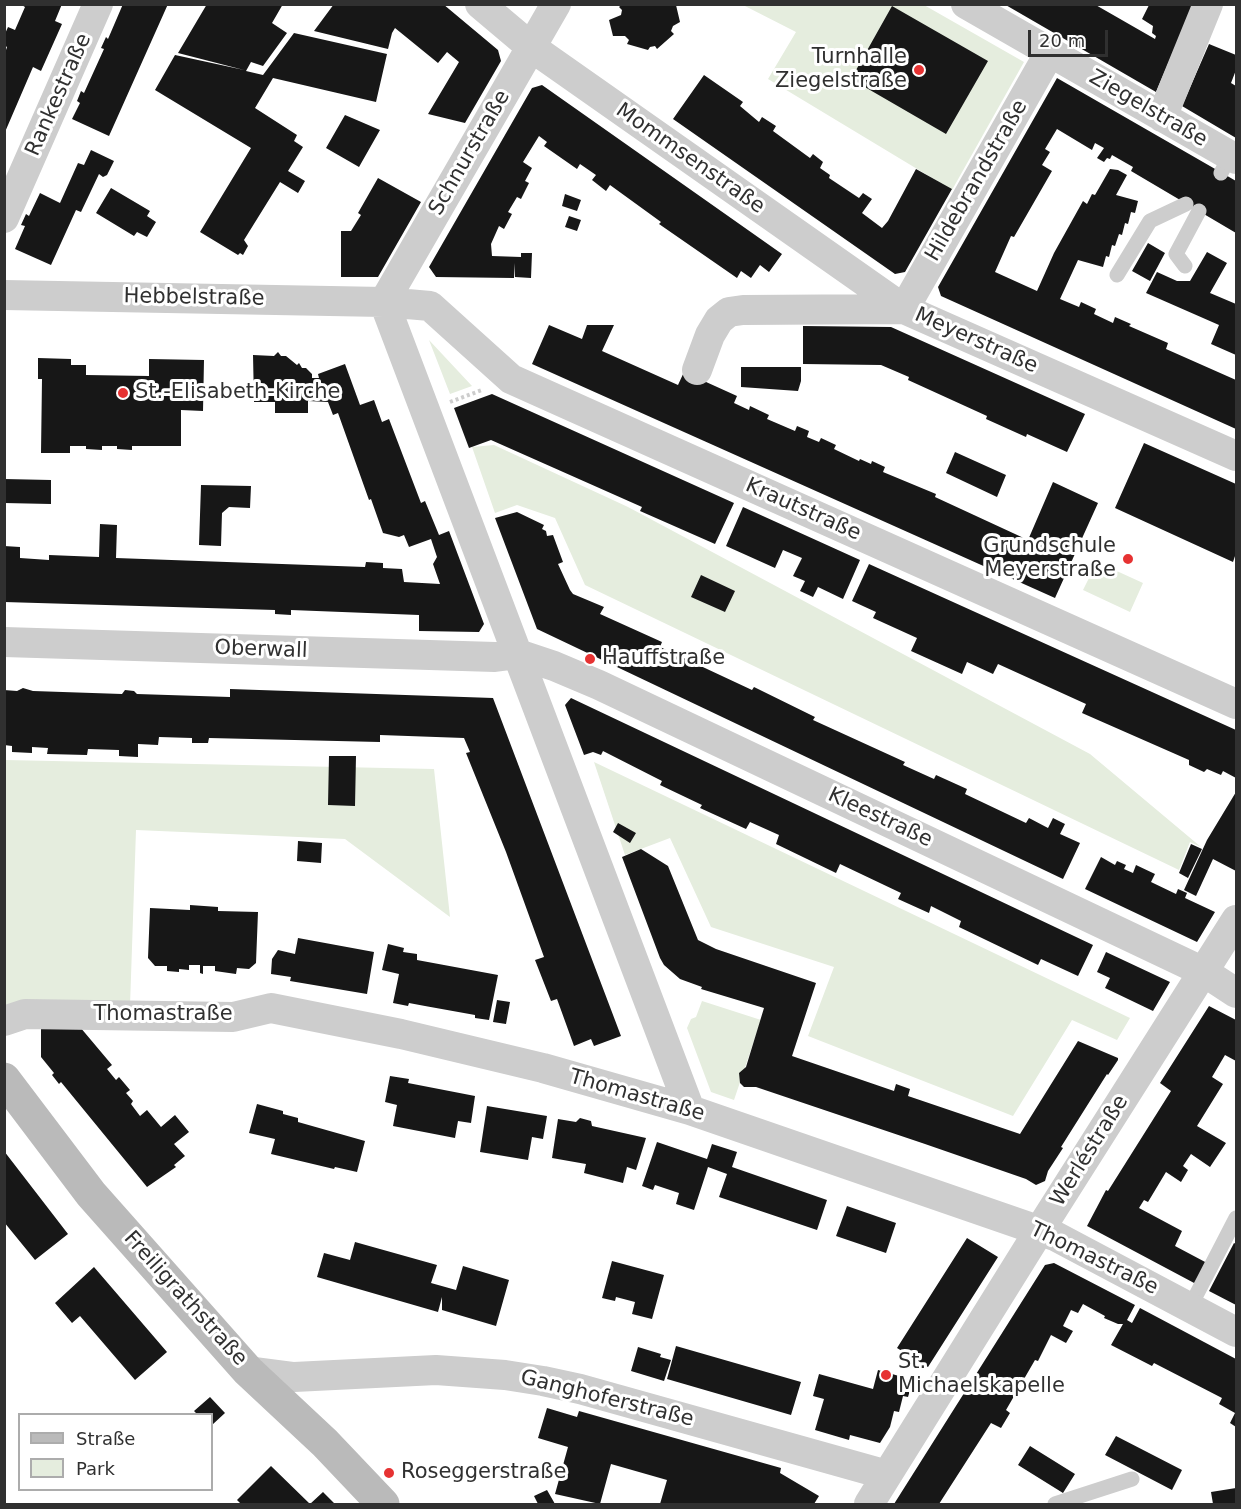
<!DOCTYPE html>
<html>
<head>
<meta charset="utf-8">
<style>
	body { margin:0 }
	#map { position:relative; width:1241px; height:1509px; overflow:hidden; background:#fff; font-family:"DejaVu Sans",sans-serif }
	canvas { display:block }
	.frame { position:absolute; inset:0; border:6px solid #303030; pointer-events:none }
	.legend { position:absolute; left:18px; top:1413px; width:195px; height:78px; box-sizing:border-box; background:#fff; border:2px solid #acacac; margin:0; padding:8px 10px; list-style:none; font-size:18px; color:#303030 }
	.legend li { display:flex; align-items:center; gap:12px; height:30px }
	.legend b { width:30px; border:2px solid #acacac }
	.scale { position:absolute; left:1028px; top:30px; width:80px; height:27px; box-sizing:border-box; border:3px solid #303030; border-top:0; padding-left:8px; font-size:18px; line-height:21px; white-space:nowrap; color:#303030; -webkit-text-stroke:4px #fff; paint-order:stroke }
</style>
</head>
<body>
<div id="map">
<canvas width="1241" height="1509"></canvas>
<div class="frame"></div>
<ul class="legend">
<li><b style="height:8px;background:#bababa"></b>Straße</li>
<li><b style="height:16px;background:#e5edde"></b>Park</li>
</ul>
<div class="scale">20 m</div>
</div>
<script>
const ctx = document.querySelector('canvas').getContext('2d');
ctx.lineJoin = 'round';
function fill(path, color) { ctx.fillStyle = color; ctx.fill(path, 'evenodd'); }
const toPath = rows => new Path2D(rows.map(r => 'M' + r).join(''));
function trace(path, color, width, dash) { ctx.strokeStyle = color; ctx.lineWidth = width; ctx.lineCap = dash ? 'butt' : 'round'; ctx.setLineDash(dash || []); ctx.stroke(path); }
function write(font, color, halo, rows, align = 'center') {
  ctx.font = font + ' "DejaVu Sans",sans-serif'; ctx.lineWidth = 6; ctx.setLineDash([]); ctx.textBaseline = 'middle'; ctx.strokeStyle = halo; ctx.fillStyle = color; for (const [text, x, y, turn = 0] of rows) {
    ctx.save(); ctx.translate(x, y); ctx.rotate((+turn || 0) * Math.PI / 180); ctx.textAlign = isNaN(turn) ? turn : align; if (halo) ctx.strokeText(text, 0, 0); ctx.fillText(text, 0, 0); ctx.restore();
  }
}
fill(toPath([
	[743,5,924,5,1024,62,952,190,768,79,796,32],
	[429,340,472,386,450,394],
	[494,445,628,507,1090,754,1201,847,1190,842,1179,870,585,585,555,518,517,505,495,513,472,447],
	[1097,562,1143,583,1130,612,1083,590],
	[5,760,434,769,450,917,345,839,136,830,130,1006,5,1005],
	[594,762,1130,1018,1117,1040,1072,1020,1013,1116,808,1036,834,967,711,927,670,838,625,855],
	[702,1001,761,1020,734,1100,711,1092,687,1028,691,1019,696,1017]
]), '#e5edde');
fill(toPath([
	[20,4,62,4,55,21,62,24,41,71,33,67,5,132,5,53,7,47,4,45,4,36,8,27,15,30,25,7],
	[123,4,168,4,109,136,72,119,80,103,77,101,81,91,84,93,104,49,101,48,106,37,108,39],
	[207,4,283,4,272,23,287,33,263,66,251,62,246,71,263,75,294,33,387,54,376,102,273,78,255,108,297,135,294,141,303,147,288,171,305,181,298,193,280,182,244,240,248,246,243,255,240,253,238,255,200,232,251,148,155,90,175,55,244,70,178,53],
	[334,4,443,4,498,50,501,61,465,123,428,114,459,62,447,52,438,63,395,28,392,33,388,49,314,31],
	[622,4,676,5,680,22,673,26,671,31,674,34,657,49,655,46,650,47,648,50,627,44,629,40,625,36,613,36,609,20,621,15,622,10,619,7],
	[1004,4,1094,4,1155,39,1156,36,1152,33,1153,26,1142,19,1149,5,1193,5,1156,92],
	[892,6,988,61,946,134,851,79],
	[1209,44,1236,55,1236,70,1231,83,1236,86,1236,138,1182,106],
	[704,75,743,102,740,106,759,122,762,117,776,126,773,131,810,158,813,154,823,162,820,168,830,175,829,178,859,198,863,193,872,199,862,213,882,228,888,221,916,169,952,189,905,272,895,274,673,119],
	[1057,78,1236,181,1236,233,1131,171,1133,167,1112,155,1110,159,1107,158,1104,162,1097,158,1104,148,1095,143,1092,150,1057,129,1045,149,1050,152,1042,165,1052,171,1014,237,1011,236,995,272,1037,291,1054,253,1083,201,1087,204,1092,194,1095,195,1110,169,1118,170,1127,175,1116,195,1138,201,1135,213,1131,212,1128,224,1125,223,1122,235,1119,234,1115,246,1112,245,1109,257,1106,256,1103,267,1078,260,1060,299,1079,307,1081,302,1096,309,1094,314,1113,323,1115,317,1131,324,1129,326,1168,343,1166,349,1236,380,1236,429,941,296,938,287],
	[542,85,782,254,769,272,760,265,751,278,741,271,737,278,659,224,661,222,610,185,606,191,592,180,596,175,580,164,577,169,544,146,547,142,539,136,523,162,532,168,525,181,529,183,521,199,517,197,508,212,512,214,504,229,499,226,491,244,492,256,521,257,521,253,532,253,531,278,515,277,515,263,514,278,436,277,429,267,532,88],
	[345,115,380,130,359,167,326,148],
	[91,150,114,161,107,175,103,177,99,174,81,212,76,210,51,265,15,249,25,226,21,225,26,214,29,216,40,193,60,203,78,163,84,165],
	[378,178,421,202,378,277,341,277,341,231,351,231,361,215,358,213],
	[111,188,150,211,147,216,156,222,147,237,137,232,134,236,96,213],
	[565,194,581,200,577,211,562,206],
	[569,216,581,220,577,231,565,227],
	[1148,243,1165,253,1150,281,1132,271],
	[1207,252,1227,263,1210,293,1236,304,1236,355,1211,344,1219,325,1146,293,1157,272,1177,281,1190,281],
	[549,325,582,339,587,325,614,325,602,351,678,385,684,372,737,396,734,403,749,410,750,406,769,415,767,419,795,431,797,426,809,431,807,437,819,442,821,438,836,445,834,449,859,461,860,459,871,464,872,461,885,467,883,472,936,494,935,497,1028,540,1053,482,1098,503,1055,598,532,364],
	[803,326,891,327,1085,414,1067,452,1027,434,1026,437,986,419,987,416,908,380,909,377,881,365,803,364],
	[278,352,281,356,286,356,297,365,299,363,302,368,306,368,312,374,312,378,319,378,318,374,345,364,360,405,374,400,382,422,389,419,421,503,425,501,439,535,449,531,484,624,479,632,419,631,419,615,291,610,291,615,275,614,275,610,4,602,4,546,20,547,20,558,49,560,49,555,99,557,100,524,117,525,116,558,365,567,366,562,383,563,383,568,402,569,404,582,440,584,433,564,437,557,431,539,409,547,404,535,399,537,383,533,371,499,369,500,338,413,333,415,328,402,308,401,308,413,275,413,275,402,254,402,253,355,274,356],
	[38,358,71,359,71,365,86,365,86,375,149,376,149,359,204,360,203,411,181,410,181,446,132,446,132,450,117,449,117,446,102,446,102,450,86,449,86,446,70,446,70,453,41,453,42,379,38,379],
	[741,367,801,367,801,381,798,391,741,387],
	[492,394,734,503,715,544,640,511,642,507,491,440,469,448,454,408],
	[1144,443,1236,484,1236,553,1233,562,1115,508],
	[955,452,1006,475,997,497,946,473],
	[4,479,51,480,51,504,4,503],
	[201,485,251,486,250,508,229,507,222,513,221,546,199,545],
	[743,507,860,560,843,599,818,587,813,597,800,591,805,581,793,576,802,558,783,550,775,568,726,546],
	[517,512,544,525,542,529,546,531,547,536,553,535,563,562,558,564,570,590,573,594,604,607,600,614,662,642,660,647,752,690,754,687,815,717,813,720,905,762,903,765,934,779,936,775,967,789,965,794,1026,823,1029,818,1048,828,1053,818,1065,824,1060,834,1080,843,1063,879,537,629,495,518],
	[869,564,1236,730,1236,778,1223,771,1221,775,1207,769,1204,772,1189,765,1189,760,1082,713,1086,704,998,664,993,674,967,662,962,674,911,651,917,638,873,618,876,612,852,601],
	[701,575,735,591,725,612,691,597],
	[23,688,33,691,122,694,125,690,134,691,137,694,230,697,230,689,493,698,621,1036,594,1046,591,1039,574,1046,557,999,551,1001,535,960,544,957,506,852,466,753,470,752,464,738,380,735,380,742,209,738,208,743,192,743,192,738,159,737,158,745,138,744,138,757,119,756,119,750,88,749,87,755,47,754,48,748,32,747,32,753,12,752,12,746,4,745,4,690,17,691],
	[571,698,1093,945,1078,976,1041,959,1038,965,959,927,961,921,931,906,929,913,898,899,901,893,840,864,836,873,776,844,779,835,750,822,746,829,700,808,702,805,660,785,662,781,603,751,601,755,593,752,584,755,565,705],
	[329,756,356,756,355,806,328,805],
	[1236,792,1236,871,1213,859,1196,896,1184,890,1207,840],
	[618,823,636,833,630,843,613,832],
	[298,841,322,843,321,863,297,861],
	[1191,844,1202,849,1188,878,1179,873],
	[641,849,668,866,698,940,716,949,816,983,792,1056,894,1091,896,1084,910,1089,908,1096,1020,1134,1078,1041,1118,1058,1118,1060,1108,1075,1107,1074,1061,1147,1063,1148,1048,1171,1045,1181,1036,1185,1026,1179,925,1144,756,1087,744,1087,740,1083,739,1073,746,1067,764,1008,701,989,702,987,680,979,664,965,660,958,622,857],
	[1101,857,1115,865,1117,861,1126,865,1124,869,1133,873,1136,865,1155,874,1151,882,1176,894,1178,889,1187,893,1185,898,1215,912,1197,942,1085,889],
	[190,905,218,907,218,911,258,912,256,963,249,969,237,968,236,974,215,971,215,966,203,966,203,974,200,973,200,965,189,965,189,970,179,969,179,972,167,971,167,966,155,966,148,958,150,908,190,910],
	[298,938,374,952,367,994,290,981,291,977,271,974,272,959,278,950,295,954],
	[388,944,404,948,403,952,417,954,417,960,498,975,489,1020,475,1018,475,1015,425,1006,409,1003,408,1006,393,1003,399,974,382,970],
	[1106,952,1170,982,1153,1011,1105,988,1110,978,1097,972],
	[497,1000,510,1002,506,1024,493,1022],
	[1209,1006,1236,1020,1236,1061,1225,1055,1212,1077,1223,1084,1197,1126,1226,1143,1210,1167,1191,1154,1183,1166,1188,1170,1181,1182,1166,1172,1148,1202,1144,1200,1139,1208,1182,1231,1175,1246,1207,1263,1196,1284,1087,1226,1106,1190,1108,1191,1171,1091,1160,1083],
	[41,1025,80,1027,112,1065,107,1069,116,1080,119,1077,130,1090,126,1093,133,1101,131,1104,140,1116,147,1110,161,1127,175,1115,189,1132,174,1144,185,1156,174,1165,176,1167,147,1187,61,1082,59,1084,52,1075,54,1073,41,1057],
	[390,1076,409,1079,408,1083,475,1096,471,1123,458,1121,455,1138,393,1126,397,1105,385,1102],
	[257,1104,283,1111,283,1114,298,1118,298,1122,365,1141,357,1172,335,1167,334,1169,271,1154,275,1139,249,1133],
	[487,1106,547,1116,543,1139,532,1137,528,1160,480,1152],
	[580,1118,591,1121,592,1126,646,1138,636,1170,627,1167,623,1183,584,1173,586,1164,552,1158,558,1119,576,1122],
	[657,1142,707,1159,712,1144,737,1152,732,1167,827,1200,817,1230,719,1197,727,1174,708,1167,694,1210,676,1204,679,1193,655,1185,653,1190,642,1186],
	[4,1151,68,1234,35,1260,4,1222],
	[847,1206,896,1223,886,1253,836,1236],
	[967,1238,998,1257,928,1367,897,1348],
	[355,1242,437,1265,431,1283,456,1290,463,1266,509,1280,496,1326,442,1310,442,1297,438,1312,317,1277,324,1253,350,1260],
	[1234,1243,1236,1244,1236,1305,1209,1291],
	[612,1261,664,1275,652,1319,632,1314,635,1302,616,1297,615,1301,602,1298],
	[1054,1263,1135,1305,1127,1320,1132,1323,1140,1308,1236,1359,1236,1427,1230,1423,1235,1413,1219,1404,1222,1398,1154,1363,1152,1366,1111,1345,1123,1324,1118,1324,1104,1318,1105,1316,1083,1304,1078,1313,1071,1310,1063,1326,1073,1331,1066,1343,1051,1335,1038,1361,1035,1360,1006,1410,1010,1413,1001,1428,991,1423,939,1504,894,1504,1045,1265],
	[94,1267,167,1352,135,1380,80,1316,72,1323,55,1303],
	[676,1346,801,1382,791,1415,667,1379],
	[638,1347,661,1354,660,1357,671,1360,664,1381,631,1371],
	[878,1370,913,1380,908,1397,903,1396,899,1412,894,1411,890,1427,880,1443,850,1435,849,1440,815,1430,824,1399,813,1396,819,1374,873,1389],
	[210,1397,225,1413,212,1425,212,1414,197,1414,194,1411],
	[547,1408,577,1417,579,1411,781,1468,780,1473,819,1496,814,1504,660,1504,667,1480,611,1464,600,1504,555,1494,568,1447,538,1438],
	[1116,1436,1182,1470,1172,1490,1105,1455],
	[1030,1446,1075,1474,1063,1493,1018,1465],
	[271,1466,310,1504,323,1492,335,1504,241,1504,237,1500],
	[1236,1488,1236,1504,1213,1504,1211,1492],
	[547,1490,555,1504,538,1504,534,1496]
]), '#171717');
trace(toPath([
	[450,402,482,390]
]), '#cdcdcd', 4, [3, 3]);
trace(toPath([
	[1221,173,1230,156],
	[1185,266,1176,254,1199,211],
	[1117,275,1150,221,1186,204],
	[1190,1307,1236,1218],
	[1055,1504,1132,1479]
]), '#cdcdcd', 15);
trace(toPath([
	[480,4,531,47,904,309],
	[966,4,1236,159],
	[1162,117,1208,4],
	[4,218,98,4],
	[4,295,384,302,430,306,511,379,1236,704],
	[384,302,690,1110],
	[384,302,556,4],
	[904,309,1050,52],
	[697,370,710,335,719,320,729,312,743,310,904,309,1236,456],
	[4,642,495,657,518,654,554,666,599,685,1204,972,1236,993],
	[4,1021,25,1014,233,1017,271,1008,401,1034,543,1068,690,1110,1055,1236,1236,1332],
	[248,1371,294,1377,436,1370,505,1375,543,1381,580,1389,887,1475],
	[869,1504,1039,1231,1236,920]
]), '#cdcdcd', 30);
trace(toPath([
	[4,1079,91,1194,248,1371,325,1443,383,1504]
]), '#bababa', 33);
for (const [x, y, r, color] of [
	[919,70,6,"#e63232"],
	[123,393,6,"#e63232"],
	[1128,559,6,"#e63232"],
	[590,659,6,"#e63232"],
	[886,1375,6,"#e63232"],
	[389,1473,6,"#e63232"]
]) { const dot = new Path2D(); dot.arc(x, y, r, 0, 2 * Math.PI); ctx.fillStyle = color; ctx.fill(dot); trace(dot, '#fff', 2); }
write('21px', '#303030', '#fff', [
	["Turnhalle",907,58,"right"],
	["Ziegelstraße",907,82,"right"],
	["St.-Elisabeth-Kirche",135,393],
	["Grundschule",1116,547,"right"],
	["Meyerstraße",1116,571,"right"],
	["Hauffstraße",602,659],
	["St.",898,1363],
	["Michaelskapelle",898,1387],
	["Roseggerstraße",401,1473]
], 'left');
write('21px', '#303030', '#fff', [
	["Rankestraße",59,95,-66],
	["Ziegelstraße",1148,109,30],
	["Schnurstraße",470,153,-60],
	["Mommsenstraße",690,159,35],
	["Hildebrandstraße",977,181,-60],
	["Hebbelstraße",194,298,1],
	["Meyerstraße",976,341,24],
	["Krautstraße",803,510,24],
	["Oberwall",261,650,2],
	["Kleestraße",880,818,25],
	["Thomastraße",163,1015],
	["Thomastraße",637,1096,16],
	["Werléstraße",1090,1151,-58],
	["Thomastraße",1094,1259,26],
	["Freiligrathstraße",185,1299,48],
	["Ganghoferstraße",607,1399,14]
]);
</script>
</body>
</html>
